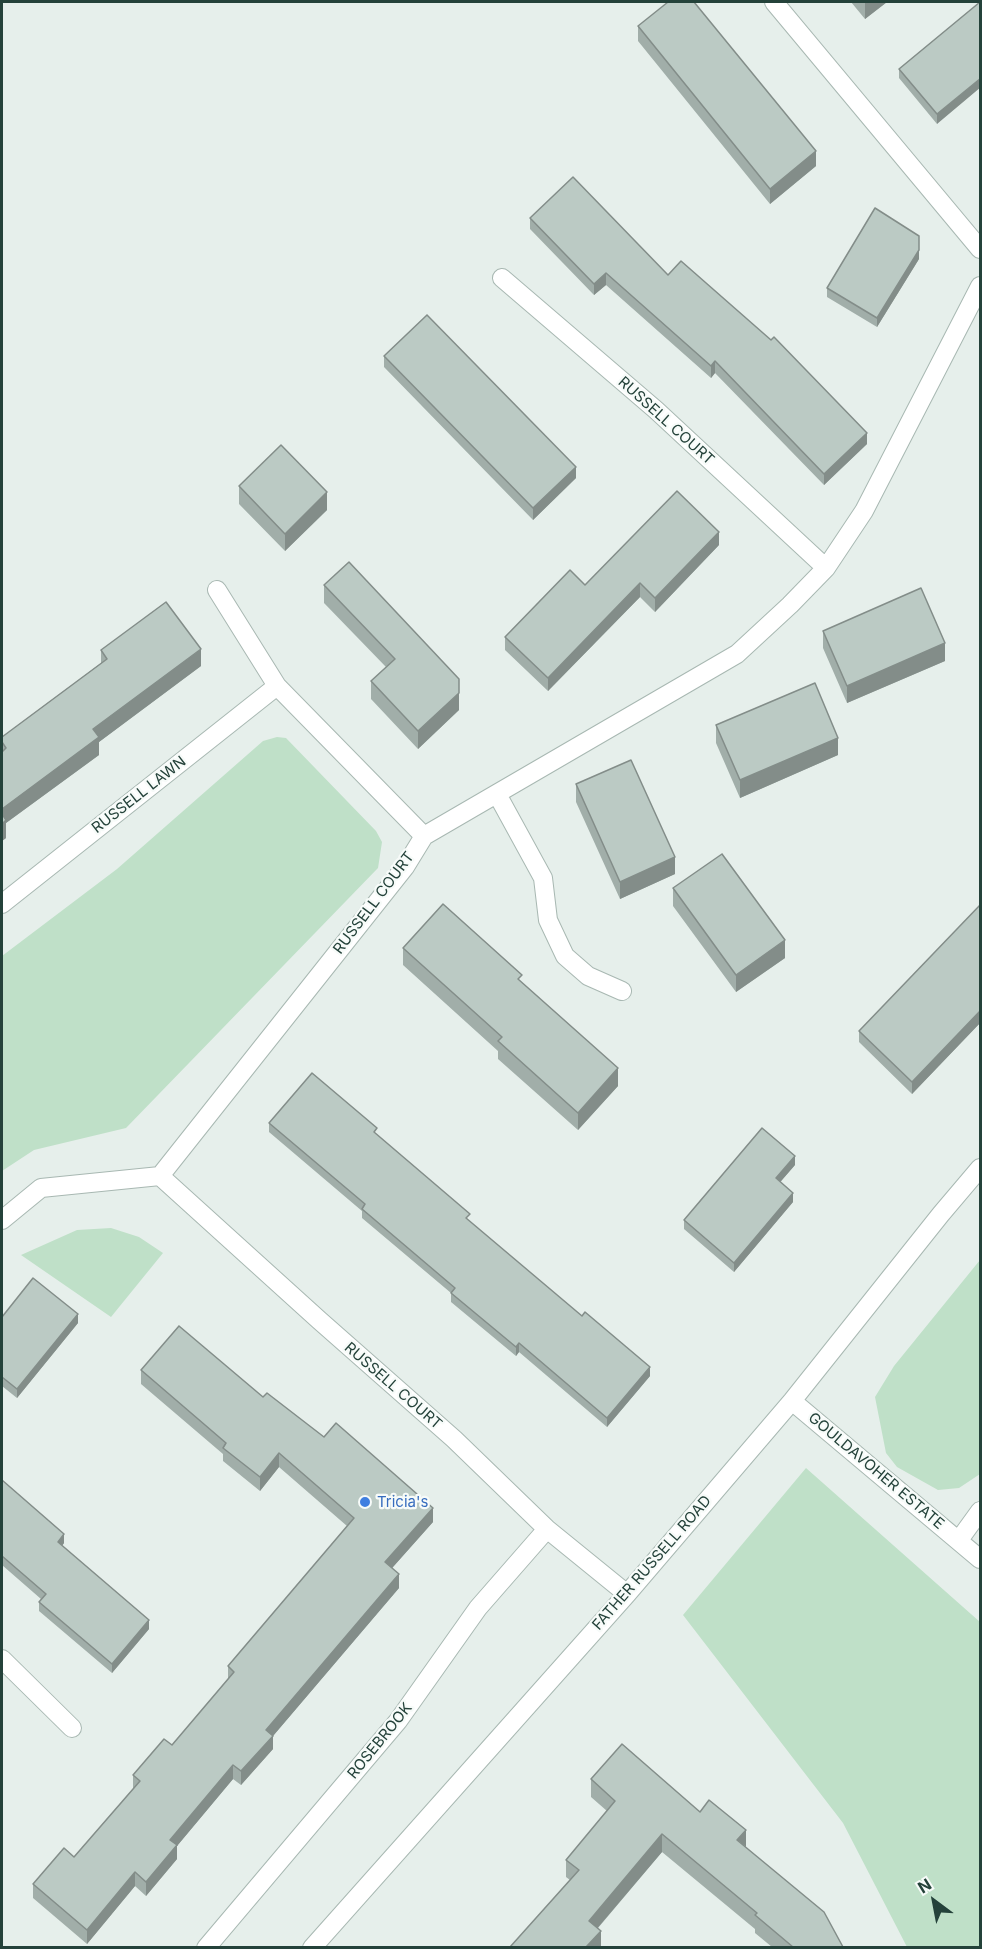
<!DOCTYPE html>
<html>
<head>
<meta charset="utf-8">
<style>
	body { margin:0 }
	#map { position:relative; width:982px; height:1949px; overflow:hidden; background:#e6efeb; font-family:Inter,sans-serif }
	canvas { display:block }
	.frame { position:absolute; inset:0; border:3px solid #24423a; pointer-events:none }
	.north { position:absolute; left:904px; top:1871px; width:60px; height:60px; -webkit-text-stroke:4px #f7fbf9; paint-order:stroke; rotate:328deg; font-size:16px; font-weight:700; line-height:24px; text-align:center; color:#24423a }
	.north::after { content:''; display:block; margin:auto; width:21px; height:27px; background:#24423a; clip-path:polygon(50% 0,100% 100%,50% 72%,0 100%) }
</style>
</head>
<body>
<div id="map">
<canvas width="982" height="1949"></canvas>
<div class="frame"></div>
<div class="north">N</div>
</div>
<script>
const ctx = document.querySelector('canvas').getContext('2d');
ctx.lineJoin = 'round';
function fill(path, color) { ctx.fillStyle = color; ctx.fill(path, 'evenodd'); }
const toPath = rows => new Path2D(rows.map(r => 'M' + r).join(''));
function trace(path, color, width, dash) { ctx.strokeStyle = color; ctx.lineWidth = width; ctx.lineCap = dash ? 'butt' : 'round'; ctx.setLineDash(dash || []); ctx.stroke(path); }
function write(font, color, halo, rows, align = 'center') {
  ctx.font = font + ' Inter,sans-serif'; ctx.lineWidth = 4.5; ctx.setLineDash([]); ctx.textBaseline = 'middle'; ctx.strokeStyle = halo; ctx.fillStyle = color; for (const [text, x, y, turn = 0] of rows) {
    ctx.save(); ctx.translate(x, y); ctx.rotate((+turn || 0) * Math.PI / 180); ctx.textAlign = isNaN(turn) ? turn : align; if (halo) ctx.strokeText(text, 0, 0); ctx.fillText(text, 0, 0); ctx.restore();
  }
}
fill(toPath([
	[277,737,286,738,376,831,382,842,378,868,126,1128,34,1150,2,1171,2,956,117,869,263,741],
	[111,1228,139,1237,163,1253,111,1317,21,1255,77,1230],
	[980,1260,980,1474,959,1488,938,1490,897,1467,886,1453,875,1397,894,1366],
	[806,1468,980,1622,980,1947,907,1947,843,1823,683,1615]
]), '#bfe0c8');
const minor = toPath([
	[774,2,980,249],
	[502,278,656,410,826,568],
	[217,590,277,686,424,836],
	[497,794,543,878,548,920,565,956,588,976,622,991],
	[2,904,277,686],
	[160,1176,319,1320,454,1439,547,1529,627,1594],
	[2,1220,41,1188,160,1176,405,867,424,836,737,654,790,605,826,568,864,511,980,286],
	[792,1401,980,1559],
	[959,1540,980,1511],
	[2,1659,72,1728],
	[206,1948,398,1721,478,1608,547,1529],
	[312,1948,627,1594,792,1401,941,1214,980,1168]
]);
trace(minor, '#a8b8b2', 20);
trace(minor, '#fff', 18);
fill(toPath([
	[851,2,887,2,865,19],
	[980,2,937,124,899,78,899,69],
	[638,26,816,166,770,204,638,41],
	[530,218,668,275,867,444,824,485,715,373,711,378,606,285,594,295,530,229],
	[919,259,877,327,827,297,827,288],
	[384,356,576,478,533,520,384,367],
	[239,486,327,510,285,551,239,504],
	[719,545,655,612,640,597,548,691,505,650,505,637,585,585],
	[324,585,459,710,418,749,371,699,371,681,386,667,324,603],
	[823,631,945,661,847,703,823,648],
	[101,650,201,666,99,742,99,755,6,823,6,838,2,841,2,737,101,663],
	[716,725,838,755,740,798,716,743],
	[576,784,675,874,620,899,576,802],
	[673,888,785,958,736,992,673,906],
	[981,904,981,1022,912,1094,859,1042,859,1031],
	[403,948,522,983,618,1086,578,1130,498,1059,498,1051,403,965],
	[269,1123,377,1135,470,1222,650,1376,607,1427,519,1352,516,1356,451,1302,451,1293,362,1218,362,1211,269,1132],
	[795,1165,780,1182,793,1202,734,1272,684,1229,684,1220],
	[2,1317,78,1323,17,1398,2,1386],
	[141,1370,263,1397,433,1522,392,1568,399,1588,273,1736,273,1749,241,1785,233,1779,177,1846,177,1859,146,1896,135,1886,87,1944,33,1898,33,1884,74,1857,133,1789,133,1775,172,1745,228,1679,228,1666,347,1526,279,1467,260,1491,223,1461,223,1454,141,1384],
	[2,1480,64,1543,62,1546,149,1629,112,1673,39,1611,39,1602,41,1599,2,1565],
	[591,1779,700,1812,746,1847,843,1947,772,1947,755,1933,755,1929,662,1852,598,1928,601,1947,570,1880,566,1877,566,1860,607,1811,591,1797]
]), '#a1aea9');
fill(toPath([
	[865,2,887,2,865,19],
	[981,78,981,87,937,124,937,114],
	[816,151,816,166,770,204,770,189],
	[919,250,919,259,877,327,877,318],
	[606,273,606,285,594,295,594,284],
	[715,361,715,373,711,378,711,366],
	[867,433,867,444,824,485,824,474],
	[576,467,576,478,533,520,533,508],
	[327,492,327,510,285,551,285,534],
	[719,532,719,545,655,612,655,598],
	[640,583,640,597,548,691,548,678],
	[945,643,945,661,847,703,847,686],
	[201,649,201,666,99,742,99,755,6,823,6,838,2,841,2,809,93,729],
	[459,693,459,710,418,749,418,731],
	[838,738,838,755,740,798,740,780],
	[675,857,675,874,620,899,620,882],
	[785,940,785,958,736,992,736,975],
	[981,1010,981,1022,912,1094,912,1082],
	[618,1068,618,1086,578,1130,578,1113],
	[795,1156,795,1165,776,1187,776,1178],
	[793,1193,793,1202,734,1272,734,1263],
	[78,1314,78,1323,17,1398,17,1389],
	[519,1343,519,1352,516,1356,516,1347],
	[650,1367,650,1376,607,1427,607,1418],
	[279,1453,279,1467,260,1491,260,1477],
	[433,1508,433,1522,385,1576,385,1562],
	[64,1534,64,1543,58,1551,58,1542],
	[399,1574,399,1588,273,1736,273,1749,241,1785,241,1771,266,1730],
	[149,1620,149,1629,112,1673,112,1664],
	[233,1765,233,1779,177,1846,177,1859,146,1896,146,1882,170,1840],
	[746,1830,746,1847,737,1840],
	[662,1834,662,1852,589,1938,589,1921],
	[135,1872,135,1886,87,1944,87,1930],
	[601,1931,601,1947,586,1947]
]), '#838d89');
const building = toPath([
	[668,2,694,2,816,151,770,189,638,26,668,2],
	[980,2,981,2,981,78,937,114,899,69,980,2],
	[573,177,668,275,681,261,771,340,774,337,867,433,824,474,715,361,711,366,606,273,594,284,530,218,573,177],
	[875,208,919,236,919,250,877,318,827,288,875,208],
	[427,315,576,467,533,508,384,356,427,315],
	[281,445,327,492,285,534,239,486,281,445],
	[677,491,719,532,655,598,640,583,548,678,505,637,570,570,585,585,677,491],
	[349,562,459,679,459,693,418,731,371,681,395,659,324,585,349,562],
	[921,588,945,643,847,686,823,631,921,588],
	[166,602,201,649,93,729,99,737,2,809,2,752,6,748,2,742,2,737,107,659,101,650,166,602],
	[815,683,838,738,740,780,716,725,815,683],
	[631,760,675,857,620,882,576,784,631,760],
	[2,814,6,820,2,824,2,814],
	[722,854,785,940,736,975,673,888,722,854],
	[443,904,522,975,518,979,618,1068,578,1113,498,1041,502,1037,403,948,443,904],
	[981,904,981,1010,912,1082,859,1031,981,904],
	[312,1073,377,1128,374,1132,470,1214,466,1218,582,1316,585,1312,650,1367,607,1418,519,1343,516,1347,451,1293,455,1288,362,1209,365,1204,269,1123,312,1073],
	[762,1128,795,1156,776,1178,793,1193,734,1263,684,1220,762,1128],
	[33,1278,78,1314,17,1389,2,1377,2,1317,33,1278],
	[179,1326,263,1397,267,1393,324,1437,336,1423,433,1508,385,1562,399,1574,266,1730,273,1736,241,1771,233,1765,170,1840,177,1845,146,1882,135,1872,87,1930,33,1884,64,1848,74,1857,140,1781,133,1775,164,1739,172,1745,234,1672,228,1666,354,1518,279,1453,260,1477,223,1448,226,1443,141,1370,179,1326],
	[2,1480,64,1534,58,1542,149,1620,112,1664,39,1602,46,1594,2,1556,2,1480],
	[622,1744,700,1812,709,1800,746,1830,737,1840,824,1912,843,1947,793,1947,755,1915,757,1913,662,1834,589,1921,601,1931,586,1947,510,1947,579,1870,566,1860,615,1801,591,1779,622,1744]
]);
fill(building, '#bbcac4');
trace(building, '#838d89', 1.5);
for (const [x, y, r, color] of [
	[365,1502,6,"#3f7fe0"]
]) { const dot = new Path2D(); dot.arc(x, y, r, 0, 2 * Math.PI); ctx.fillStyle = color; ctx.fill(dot); trace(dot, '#f7fbf9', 2); }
write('15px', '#24423a', '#f7fbf9', [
	["RUSSELL COURT",666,421,42],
	["RUSSELL LAWN",139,795,-38],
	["RUSSELL COURT",374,903,-53],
	["RUSSELL COURT",393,1386,41],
	["GOULDAVOHER ESTATE",876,1471,40],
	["FATHER RUSSELL ROAD",652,1563,-49],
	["ROSEBROOK",380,1741,-51]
]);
write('15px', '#366cbe', '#f7fbf9', [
	["Tricia's",377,1502]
], 'left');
</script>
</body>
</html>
